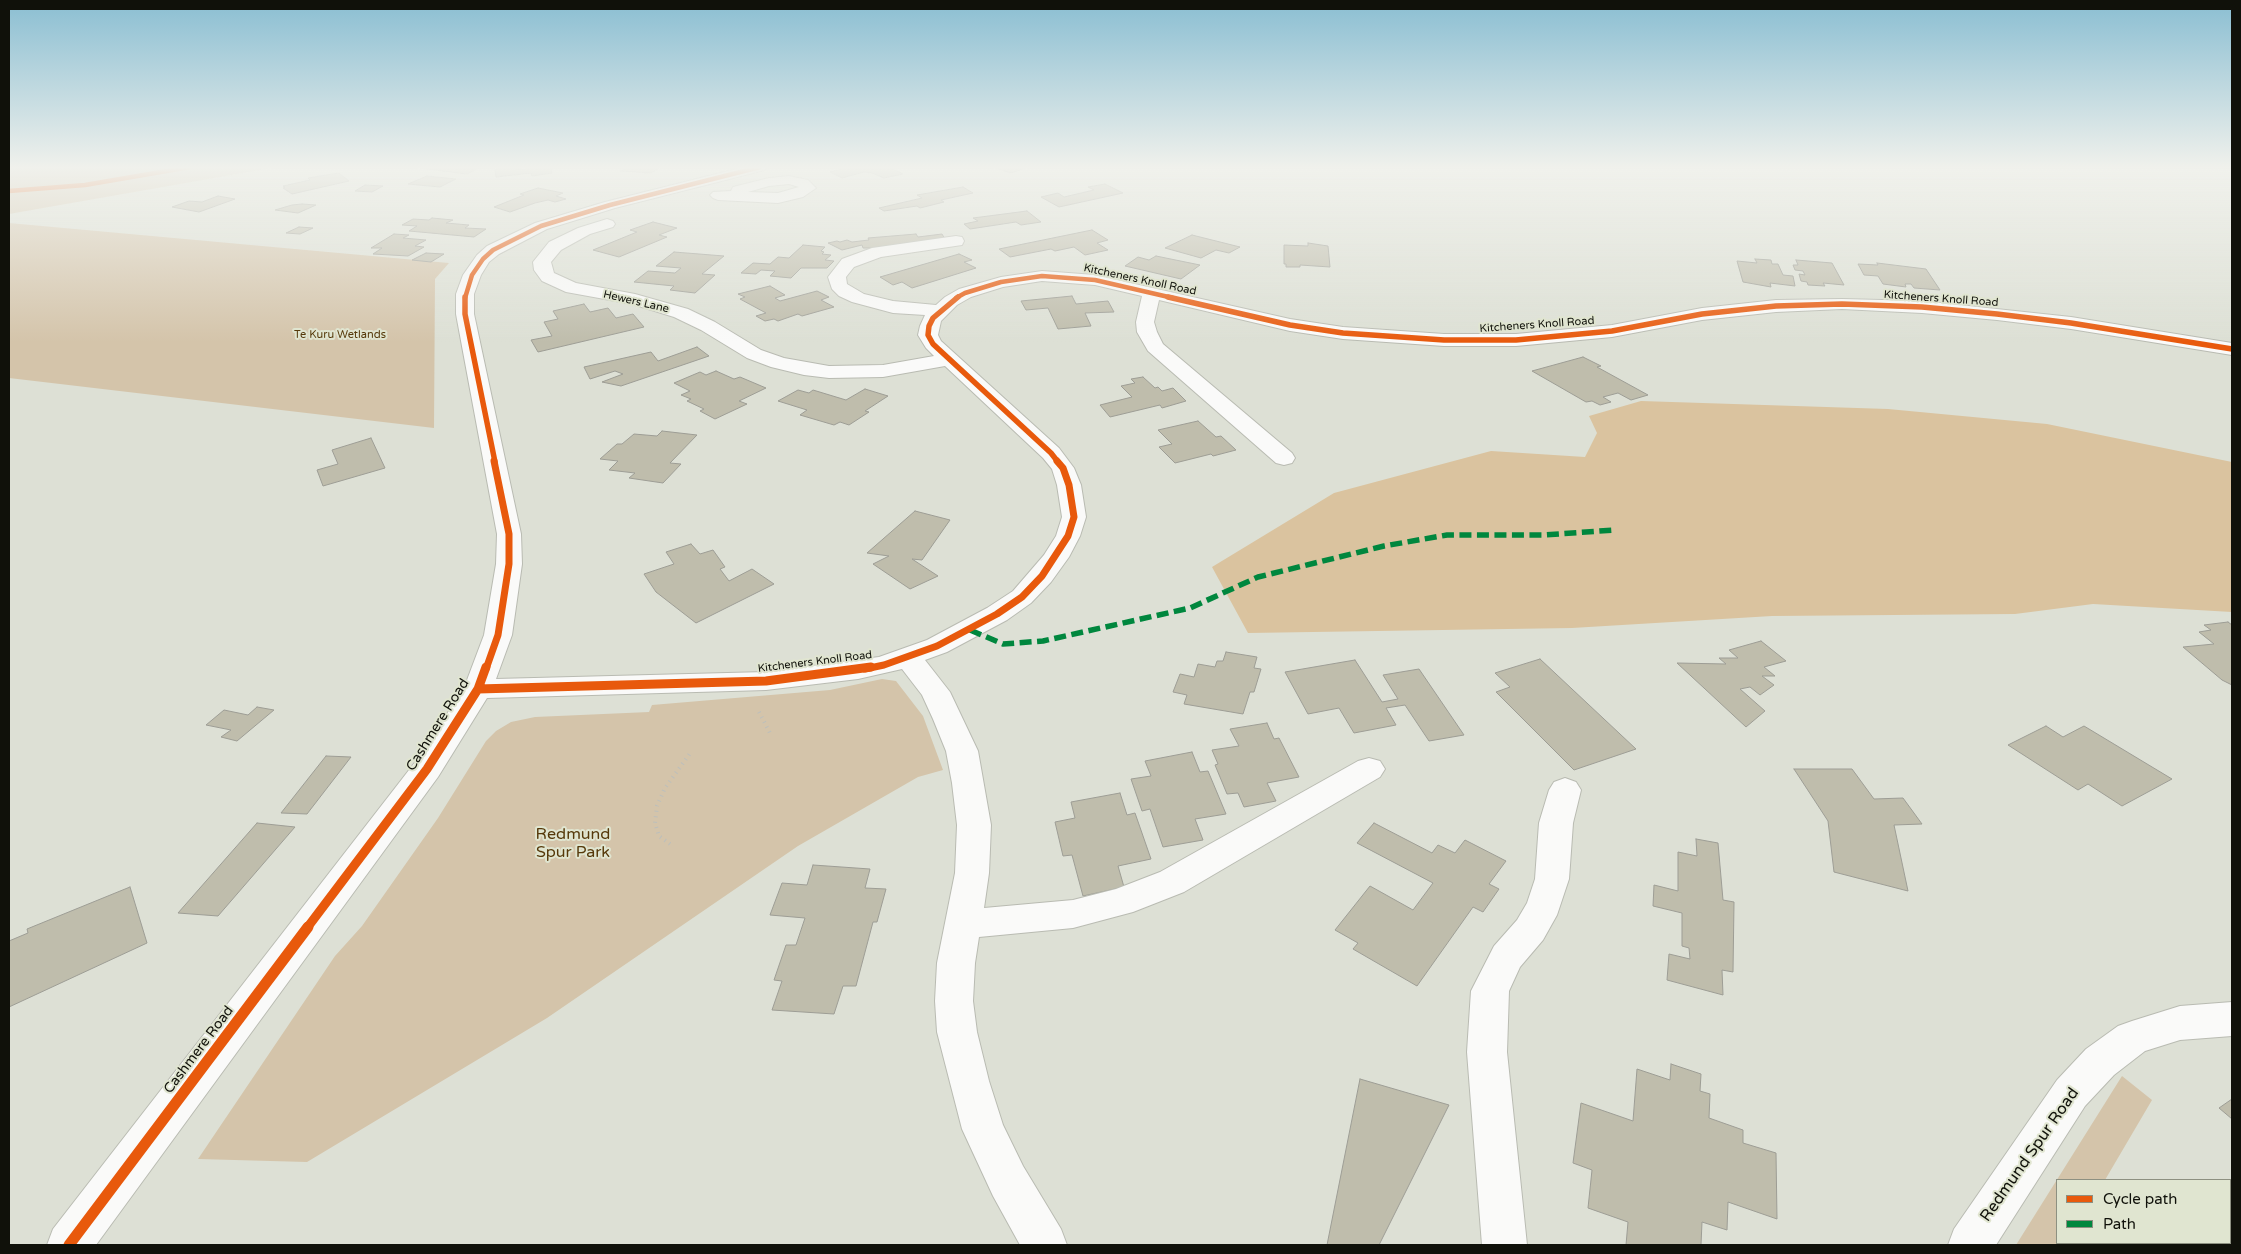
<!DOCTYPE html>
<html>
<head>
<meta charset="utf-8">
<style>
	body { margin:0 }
	#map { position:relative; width:2241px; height:1254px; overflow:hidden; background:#dde0d5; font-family:"Varela Round",sans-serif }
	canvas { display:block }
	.frame { position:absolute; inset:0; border:10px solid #10110a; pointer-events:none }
	.legend { position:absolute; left:2056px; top:1179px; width:175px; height:65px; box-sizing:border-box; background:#e0e5d0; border:1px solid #8d9081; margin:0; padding:6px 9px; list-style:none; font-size:15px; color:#10110a }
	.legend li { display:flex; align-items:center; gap:10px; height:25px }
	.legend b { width:25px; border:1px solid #8d9081 }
</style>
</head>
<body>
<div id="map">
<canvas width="2241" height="1254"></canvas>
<div class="frame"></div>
<ul class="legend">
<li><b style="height:6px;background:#e8590c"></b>Cycle path</li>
<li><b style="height:6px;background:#00873e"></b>Path</li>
</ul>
</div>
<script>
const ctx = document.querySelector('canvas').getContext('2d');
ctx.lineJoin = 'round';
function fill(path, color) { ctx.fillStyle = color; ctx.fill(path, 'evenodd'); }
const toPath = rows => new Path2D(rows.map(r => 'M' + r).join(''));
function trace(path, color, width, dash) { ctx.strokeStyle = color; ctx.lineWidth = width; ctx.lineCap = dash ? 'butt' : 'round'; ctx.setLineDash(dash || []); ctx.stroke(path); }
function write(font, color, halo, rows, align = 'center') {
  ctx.font = font + ' "Varela Round",sans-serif'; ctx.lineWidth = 4; ctx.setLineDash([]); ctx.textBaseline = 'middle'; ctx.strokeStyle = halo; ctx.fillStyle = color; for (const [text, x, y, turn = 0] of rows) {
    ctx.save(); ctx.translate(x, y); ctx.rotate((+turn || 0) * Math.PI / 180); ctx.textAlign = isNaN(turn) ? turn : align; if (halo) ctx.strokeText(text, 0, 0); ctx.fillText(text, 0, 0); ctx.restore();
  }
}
fill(toPath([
	[9,167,277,167,9,214],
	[9,223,449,263,435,279,434,428,9,378],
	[882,679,896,681,923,716,943,770,918,777,798,846,547,1018,307,1162,198,1159,335,956,362,926,438,818,486,741,496,731,511,722,535,717,649,712,652,705,830,690],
	[2122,1076,2152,1100,2105,1180,2057,1180,2057,1243,2069,1243,2068,1245,2016,1245]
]), '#d4c4aa');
fill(toPath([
	[1641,401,1888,409,2047,424,2232,462,2232,612,2093,604,2015,614,1772,616,1572,628,1248,633,1212,567,1334,493,1491,451,1585,457,1597,433,1589,416]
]), '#dac39f');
const building = toPath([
	[411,167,468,167,479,168,467,174,411,167],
	[511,167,512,170,551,167,552,173,532,176,531,173,496,177,495,169,511,167],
	[630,167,661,167,651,173,620,171,630,167],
	[838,167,885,167,883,167,889,167,903,174,884,178,872,173,864,172,842,178,830,172,842,169,838,167],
	[992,167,1029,167,1011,173,992,167],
	[339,173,349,181,292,194,283,188,285,187,283,186,310,180,308,178,339,173],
	[427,176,456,179,440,187,408,184,427,176],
	[1105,184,1123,193,1059,207,1041,197,1058,193,1064,197,1094,190,1088,187,1105,184],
	[365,185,383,186,372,192,355,191,365,185],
	[963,187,973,193,941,200,944,202,920,208,917,206,884,211,879,208,922,198,917,195,963,187],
	[538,188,563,193,556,196,566,199,555,202,548,200,535,203,510,212,494,207,524,195,520,194,538,188],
	[218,196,235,199,199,212,172,207,189,201,202,202,218,196],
	[302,204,316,205,298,213,275,210,292,205,302,204],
	[1027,211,1041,222,1021,225,1016,222,970,229,964,224,978,221,973,218,1027,211],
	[432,218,453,220,446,223,469,225,465,228,486,229,474,237,409,231,417,226,402,225,413,219,429,220,432,218],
	[653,222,677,228,659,235,667,237,619,257,593,250,637,232,630,230,653,222],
	[299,227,313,228,300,234,286,233,299,227],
	[1092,230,1108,240,1097,243,1108,250,1085,255,1074,247,1055,251,1051,249,1010,257,999,249,1092,230],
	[394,234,409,235,403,238,426,240,415,246,424,247,408,256,373,254,382,248,371,248,394,234],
	[916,234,918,237,942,234,945,239,874,248,863,248,862,245,842,250,828,243,837,241,840,242,847,240,852,242,869,240,868,238,916,234],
	[1192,235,1240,247,1229,253,1216,250,1201,258,1165,248,1192,235],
	[1308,243,1328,246,1330,267,1300,265,1300,267,1286,267,1286,264,1284,264,1284,245,1308,246,1308,243],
	[803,245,825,247,821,251,824,252,822,254,831,255,825,260,834,261,827,268,801,268,791,278,770,276,775,271,761,270,756,274,741,273,753,263,770,264,778,257,789,258,803,245],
	[674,252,724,256,702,274,715,275,695,293,670,290,674,286,634,282,648,271,675,273,681,268,656,266,674,252],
	[426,253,444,254,431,262,412,260,426,253],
	[959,254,972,260,964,262,976,268,912,288,902,282,893,285,880,277,959,254],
	[1156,256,1200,265,1181,279,1125,266,1138,257,1149,260,1156,256],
	[1755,259,1771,260,1772,264,1778,264,1783,275,1793,276,1795,286,1770,283,1771,287,1743,282,1737,261,1757,263,1755,259],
	[1796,260,1832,263,1844,285,1823,283,1825,286,1808,285,1807,282,1801,281,1799,274,1805,275,1803,271,1795,270,1793,265,1798,265,1796,260],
	[1877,263,1926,269,1940,290,1914,288,1911,284,1905,284,1906,287,1883,284,1878,276,1864,275,1858,264,1878,265,1877,263],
	[770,286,785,295,775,298,780,301,817,291,829,297,821,300,834,307,802,316,798,314,778,321,774,319,765,321,756,316,766,313,740,299,745,297,738,294,770,286],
	[1072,296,1076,304,1108,301,1114,312,1085,313,1091,326,1058,329,1048,308,1026,310,1021,301,1072,296],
	[584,304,590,312,608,308,616,318,633,314,644,327,538,352,531,340,552,336,544,322,558,319,553,311,584,304],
	[697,347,709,356,621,386,602,382,623,374,615,371,590,379,584,367,651,352,658,361,697,347],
	[1583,357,1601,366,1597,367,1648,395,1631,400,1618,393,1603,397,1611,402,1600,405,1592,401,1586,402,1532,371,1583,357],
	[716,371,734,379,740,377,766,388,739,401,747,404,715,419,700,411,704,409,687,401,691,399,681,395,690,391,674,383,700,372,706,375,716,371],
	[1143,377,1155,388,1158,387,1162,391,1173,388,1186,401,1162,408,1160,405,1110,417,1100,405,1132,397,1121,386,1135,383,1131,379,1143,377],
	[865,389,888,396,865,411,869,412,849,425,840,422,834,425,800,415,807,410,778,401,798,390,809,393,813,390,846,400,865,389],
	[1198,421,1216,437,1221,436,1236,450,1213,456,1211,454,1175,463,1159,447,1172,444,1158,430,1198,421],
	[662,431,697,435,670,463,681,464,663,483,629,478,635,473,609,470,618,461,600,459,617,444,622,444,634,434,657,436,662,431],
	[371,438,385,468,323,486,317,470,338,464,332,450,371,438],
	[915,511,950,520,922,560,912,559,938,576,910,589,873,564,889,556,867,553,915,511],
	[691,544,700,554,713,550,725,567,720,569,729,581,752,569,774,584,696,623,656,592,644,574,674,564,666,552,691,544],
	[2228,622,2232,625,2232,685,2222,680,2183,647,2214,644,2199,632,2211,630,2204,625,2228,622],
	[1761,641,1786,661,1764,667,1775,676,1762,676,1774,685,1760,695,1750,687,1740,689,1765,711,1746,727,1677,663,1726,664,1719,658,1738,658,1729,650,1761,641],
	[1226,652,1257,657,1254,668,1261,669,1254,692,1250,692,1243,714,1184,704,1187,695,1173,692,1180,674,1194,677,1198,664,1215,667,1217,661,1223,661,1226,652],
	[1540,659,1636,749,1574,770,1496,692,1510,687,1495,673,1540,659],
	[1355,660,1382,702,1398,699,1383,675,1419,669,1464,735,1429,741,1405,705,1386,708,1396,725,1354,733,1339,708,1308,714,1285,672,1355,660],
	[257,707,274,710,237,741,221,737,231,730,206,725,224,710,248,715,257,707],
	[1267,723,1274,739,1279,738,1299,777,1267,783,1276,801,1244,807,1238,793,1227,794,1215,765,1218,764,1212,750,1239,746,1230,729,1267,723],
	[2046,726,2063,737,2084,726,2172,779,2122,806,2088,784,2078,790,2008,745,2046,726],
	[1192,752,1200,772,1208,771,1226,814,1195,819,1203,840,1163,847,1150,809,1142,811,1131,779,1151,776,1145,761,1192,752],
	[326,756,351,757,307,814,281,813,326,756],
	[1794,769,1852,769,1874,799,1903,798,1922,824,1894,825,1908,891,1834,872,1828,821,1794,769],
	[1120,793,1127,815,1135,813,1151,859,1118,866,1124,887,1083,896,1072,855,1063,856,1055,822,1075,818,1071,802,1120,793],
	[257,823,295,827,218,916,178,913,257,823],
	[1374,823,1432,853,1438,845,1455,853,1465,840,1506,861,1489,884,1499,889,1483,912,1473,907,1417,986,1353,949,1358,943,1335,930,1370,886,1413,910,1433,883,1357,843,1374,823],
	[1696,839,1718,843,1723,900,1734,902,1733,972,1722,970,1723,995,1667,980,1669,954,1690,959,1689,948,1682,946,1682,913,1653,906,1654,885,1678,891,1678,852,1697,856,1696,839],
	[813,865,870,869,865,888,886,889,877,922,873,922,856,986,843,986,834,1014,772,1010,782,981,774,980,786,945,796,945,805,918,770,915,782,883,807,885,813,865],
	[130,887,147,943,9,1007,9,941,28,933,27,929,130,887],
	[1671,1064,1701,1074,1700,1091,1710,1094,1709,1118,1743,1130,1743,1143,1776,1153,1777,1219,1728,1202,1727,1230,1702,1222,1701,1245,1626,1245,1628,1222,1588,1208,1592,1170,1573,1163,1581,1103,1633,1121,1637,1069,1670,1080,1671,1064],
	[1360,1079,1449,1105,1379,1245,1327,1245,1360,1079],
	[2232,1099,2232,1119,2219,1108,2232,1099]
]);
fill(building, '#bfbdac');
trace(building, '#9d9d95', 1);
const minor = toPath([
	[744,167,767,167,765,170,615,208,547,229,499,254,489,262,481,275,474,294,474,314,521,534,522,564,512,635,496,679,766,672,879,657,927,640,987,608,1013,591,1044,555,1056,536,1062,517,1057,485,1052,469,1043,458,945,366,883,377,829,378,804,375,771,367,747,358,701,330,674,317,632,304,566,292,542,281,534,270,533,262,549,242,578,228,607,219,613,221,615,224,613,227,590,234,561,250,551,262,554,273,576,283,635,294,688,309,715,322,761,350,784,358,829,366,883,365,934,356,926,348,918,335,920,326,925,315,893,313,852,302,839,296,832,289,828,277,842,259,872,248,956,236,962,237,964,241,962,245,881,257,854,267,846,277,847,284,864,294,893,301,936,305,945,297,959,289,1001,277,1042,271,1095,275,1290,319,1343,327,1444,334,1516,334,1612,325,1702,308,1776,300,1842,299,1922,301,2071,317,2232,343,2232,355,2071,329,1997,320,1922,313,1842,309,1776,312,1702,320,1612,337,1516,346,1444,346,1343,339,1290,331,1159,300,1154,322,1157,332,1163,344,1292,453,1295,458,1292,463,1284,465,1276,463,1148,351,1137,332,1136,322,1142,296,1095,285,1042,281,1003,287,971,297,957,305,941,321,938,335,941,341,1059,448,1074,468,1081,485,1086,517,1080,536,1069,557,1051,582,1031,603,1007,620,947,652,925,660,950,692,978,751,991,825,989,873,984,908,1073,900,1116,889,1160,872,1358,761,1369,758,1380,761,1385,769,1380,777,1184,892,1133,912,1073,928,979,937,975,963,973,1001,977,1032,989,1081,1003,1125,1023,1166,1061,1229,1067,1245,1020,1245,993,1196,962,1129,937,1032,935,1001,937,963,955,873,957,825,952,783,946,751,933,719,922,695,902,669,858,679,766,690,487,698,438,777,96,1245,47,1245,53,1229,416,761,464,688,484,635,496,564,497,534,456,314,456,294,463,275,477,255,487,246,535,223,605,202,744,167],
	[789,176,808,180,816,188,803,197,778,203,718,200,713,198,710,195,713,192,731,191,733,187,769,178,789,176],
	[789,184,799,187,778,193,748,192,769,186,789,184],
	[1565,778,1576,782,1581,790,1573,823,1569,879,1557,915,1543,940,1520,967,1509,991,1507,1052,1527,1245,1482,1245,1467,1052,1471,991,1494,946,1517,920,1527,903,1535,879,1539,823,1549,790,1554,782,1565,778],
	[2232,1002,2232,1036,2180,1040,2145,1051,2114,1075,2085,1106,1996,1245,1948,1245,1954,1229,2057,1080,2086,1049,2118,1026,2132,1021,2180,1006,2232,1002]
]);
trace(minor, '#b9bbb2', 2);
trace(toPath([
	[759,712,771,735],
	[670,844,659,836,655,823,657,806,665,788,691,752]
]), '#bdbfbb', 4, [1, 4.5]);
fill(minor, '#fafaf9');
trace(toPath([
	[970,630,1003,644,1043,641,1190,608,1258,577,1384,546,1447,535,1543,535,1615,530]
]), '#00873e', 5.5, [12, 5.5]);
trace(toPath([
	[9,191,85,185,190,167],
	[465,298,472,275,483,259,493,250,541,226,610,205,760,167],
	[956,298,965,293,1001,282,1042,276,1095,280,1173,298]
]), '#e8590c', 4.5);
trace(toPath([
	[465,297,465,314,495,462],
	[958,297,933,318,929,326,928,335,933,344,1051,453,1058,462],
	[1168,297,1290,325,1343,333,1444,340,1516,340,1612,331,1702,314,1776,306,1842,304,1922,307,1997,314,2071,323,2232,349]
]), '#e8590c', 5.5);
trace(toPath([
	[486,669,498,635,509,564,509,534,494,461],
	[865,669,884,665,937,646,997,614,1022,597,1042,576,1068,536,1074,517,1069,485,1063,468,1057,461]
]), '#e8590c', 7);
trace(toPath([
	[478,689,766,681,871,667],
	[307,928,427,769,478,689,486,667]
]), '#e8590c', 9);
trace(toPath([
	[69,1245,308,927]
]), '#e8590c', 11);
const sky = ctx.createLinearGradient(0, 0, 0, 342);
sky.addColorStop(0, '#8abed2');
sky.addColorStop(0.49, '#f0f1ec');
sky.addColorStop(1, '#f0f1ec00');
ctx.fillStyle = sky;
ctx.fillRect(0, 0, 2241, 342);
write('11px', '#10110a', '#e0e5d0', [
	["Kitcheners Knoll Road",1140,280,12],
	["Kitcheners Knoll Road",1941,299,4],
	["Hewers Lane",636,302,13],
	["Kitcheners Knoll Road",1537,325,-4],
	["Kitcheners Knoll Road",815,662,-7]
]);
write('11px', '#56390a', '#e0e5d0', [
	["Te Kuru Wetlands",340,335]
]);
write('14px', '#10110a', '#e0e5d0', [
	["Cashmere Road",438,725,-58],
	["Cashmere Road",199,1050,-53]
]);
write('16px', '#56390a', '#e0e5d0', [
	["Redmund",573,835],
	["Spur Park",573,853]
]);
write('16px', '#10110a', '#e0e5d0', [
	["Redmund Spur Road",2030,1155,-55]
]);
</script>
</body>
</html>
